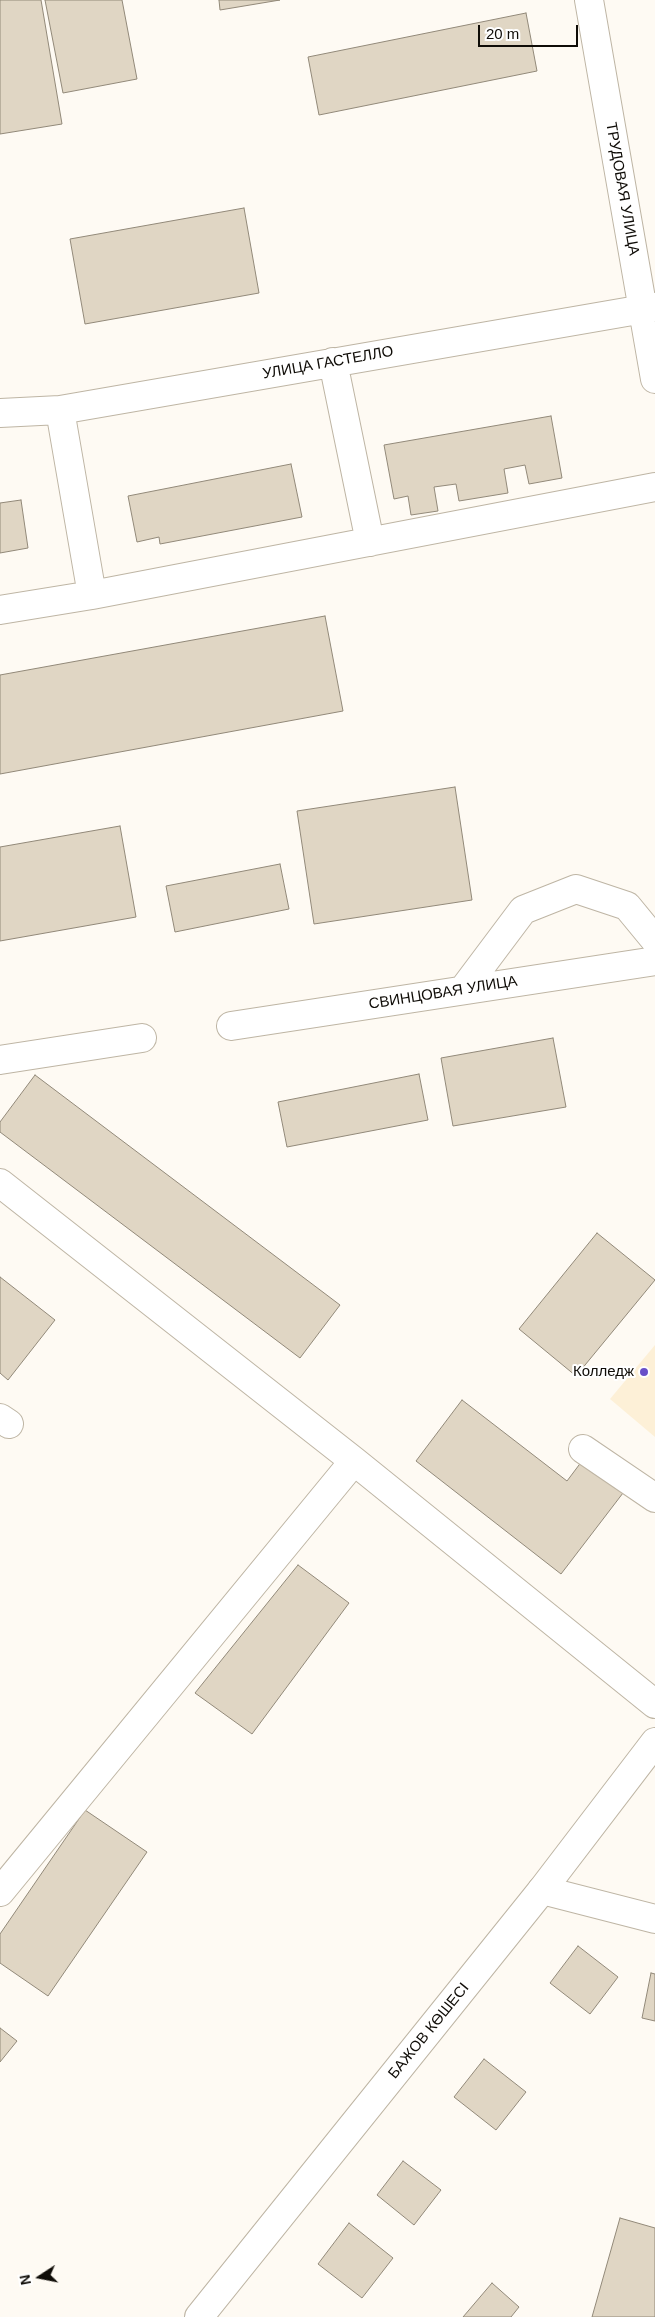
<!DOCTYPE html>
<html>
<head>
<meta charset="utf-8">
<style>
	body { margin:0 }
	#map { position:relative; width:655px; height:2317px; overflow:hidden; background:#fefaf3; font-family:Arial,sans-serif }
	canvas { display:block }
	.north { position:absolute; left:15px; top:2252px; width:50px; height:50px; -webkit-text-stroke:4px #fff; paint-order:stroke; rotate:259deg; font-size:14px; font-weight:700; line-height:20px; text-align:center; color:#0f0c07 }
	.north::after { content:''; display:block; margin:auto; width:18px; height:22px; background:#0f0c07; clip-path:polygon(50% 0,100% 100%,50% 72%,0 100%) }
	.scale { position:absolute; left:478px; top:25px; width:100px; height:22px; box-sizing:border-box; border:2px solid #0f0c07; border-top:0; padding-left:6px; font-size:15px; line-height:18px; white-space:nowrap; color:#0f0c07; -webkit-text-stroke:4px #fff; paint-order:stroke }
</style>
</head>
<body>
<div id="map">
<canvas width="655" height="2317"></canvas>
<div class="north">N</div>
<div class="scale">20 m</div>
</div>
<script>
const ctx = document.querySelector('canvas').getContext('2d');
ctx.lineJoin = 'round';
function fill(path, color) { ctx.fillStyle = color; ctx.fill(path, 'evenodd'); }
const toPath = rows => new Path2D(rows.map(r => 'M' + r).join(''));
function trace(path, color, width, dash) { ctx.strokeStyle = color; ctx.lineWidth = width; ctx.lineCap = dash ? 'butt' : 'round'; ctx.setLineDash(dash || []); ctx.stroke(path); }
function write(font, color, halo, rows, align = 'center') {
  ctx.font = font + ' Arial,sans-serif'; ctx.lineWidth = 4; ctx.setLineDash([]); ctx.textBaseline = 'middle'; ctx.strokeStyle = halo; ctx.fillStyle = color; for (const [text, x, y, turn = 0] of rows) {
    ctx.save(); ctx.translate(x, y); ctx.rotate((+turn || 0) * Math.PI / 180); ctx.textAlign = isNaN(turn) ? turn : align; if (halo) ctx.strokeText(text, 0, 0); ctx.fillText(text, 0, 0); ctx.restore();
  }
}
fill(toPath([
	[655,1345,655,1437,610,1399]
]), '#fdf0d7');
const building = toPath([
	[0,0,41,0,62,124,0,134,0,0],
	[45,0,122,0,137,79,63,93,45,0],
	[219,0,280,0,220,10,219,0],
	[526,13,537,71,319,115,308,57,526,13],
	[244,208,259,293,85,324,70,239,244,208],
	[551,416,562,478,529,484,525,465,504,469,508,493,459,501,456,484,434,487,438,511,411,515,408,496,394,499,384,445,551,416],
	[291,464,302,517,160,544,159,537,137,542,128,496,291,464],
	[21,500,28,548,0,553,0,503,21,500],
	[325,616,343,711,0,774,0,675,325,616],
	[455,787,472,900,314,924,297,811,455,787],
	[120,826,136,917,0,941,0,847,120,826],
	[280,864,289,909,175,932,166,886,280,864],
	[553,1038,566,1107,453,1126,441,1058,553,1038],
	[419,1074,428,1120,287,1147,278,1102,419,1074],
	[35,1075,340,1305,300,1358,0,1132,0,1122,35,1075],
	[597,1233,655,1280,576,1376,519,1329,597,1233],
	[0,1277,55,1320,8,1380,0,1373,0,1277],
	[462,1400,567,1481,582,1461,623,1493,561,1574,416,1461,462,1400],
	[298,1565,349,1603,252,1734,195,1693,298,1565],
	[85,1810,147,1852,48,1996,0,1963,0,1934,85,1810],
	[578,1946,618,1977,590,2014,550,1983,578,1946],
	[651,1973,655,1974,655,2021,642,2018,651,1973],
	[0,2028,17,2041,0,2062,0,2028],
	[484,2059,526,2092,496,2130,454,2097,484,2059],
	[403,2161,441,2190,414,2225,377,2195,403,2161],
	[620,2218,655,2228,655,2317,592,2317,620,2218],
	[349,2223,393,2258,362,2298,318,2264,349,2223],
	[492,2283,519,2307,511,2317,463,2317,492,2283]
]);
fill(building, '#e0d6c4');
trace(building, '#928979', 1);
const minor = toPath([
	[589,0,655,379],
	[333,362,370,542],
	[60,410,92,595],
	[0,413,60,410,655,307],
	[0,610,92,595,655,487],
	[463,990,523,910,576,889,627,906,655,940],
	[231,1026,655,961],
	[0,1060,142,1038],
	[0,1183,354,1461,655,1704],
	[0,1418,9,1424],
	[583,1449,655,1498],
	[542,1890,655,1919],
	[0,1892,354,1461]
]);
const major = toPath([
	[199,2317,542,1890,655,1742]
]);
trace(minor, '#beb5a4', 30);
trace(major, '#beb5a4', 30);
trace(minor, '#fff', 28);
trace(major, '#fff', 28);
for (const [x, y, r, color] of [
	[644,1372,5,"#684fc8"]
]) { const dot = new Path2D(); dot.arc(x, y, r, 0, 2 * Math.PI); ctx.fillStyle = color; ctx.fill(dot); trace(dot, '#fff', 2); }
write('15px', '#0f0c07', '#fff', [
	["ТРУДОВАЯ УЛИЦА",622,189,80],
	["УЛИЦА ГАСТЕЛЛО",328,363,-10],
	["СВИНЦОВАЯ УЛИЦА",443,993,-9],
	["БАЖОВ КӨШЕСІ",429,2031,-51]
]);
write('15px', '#0f0c07', '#fff', [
	["Колледж",634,1372]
], 'right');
</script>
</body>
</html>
